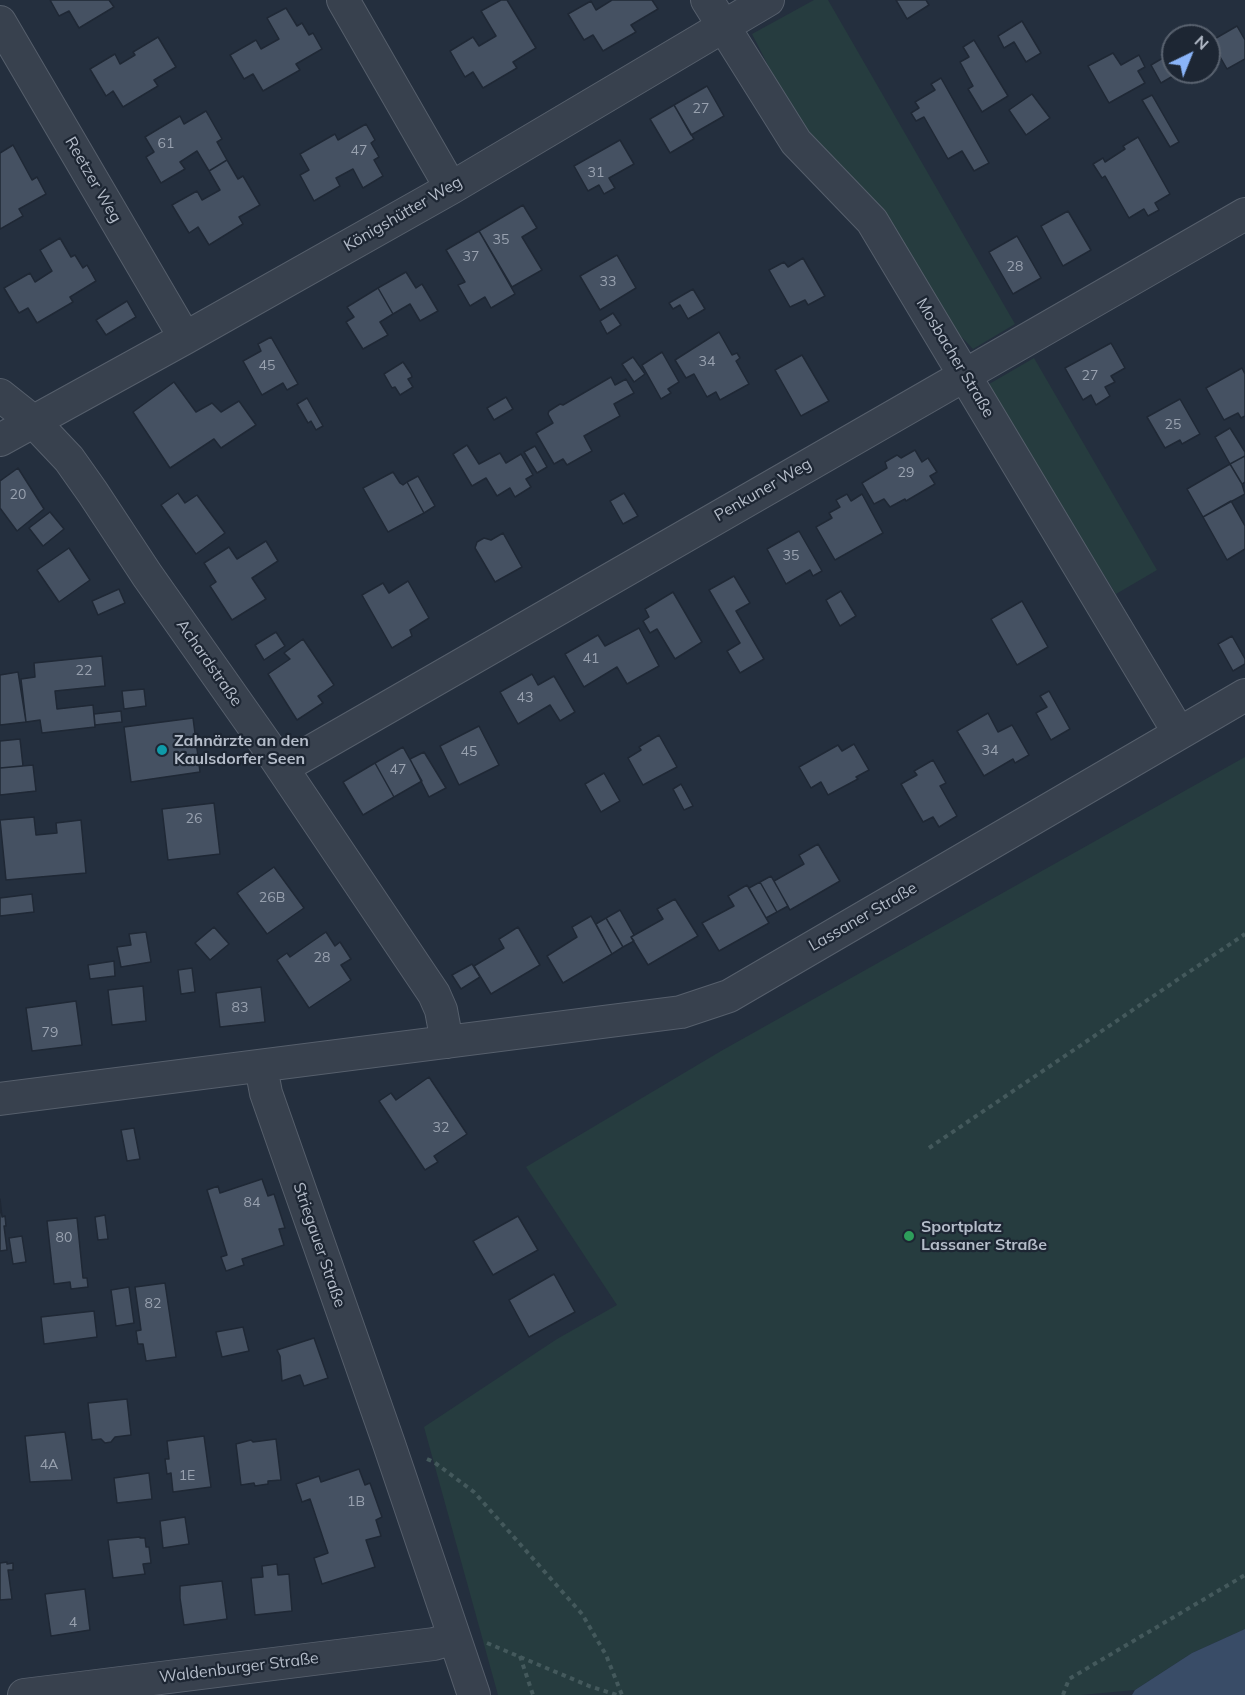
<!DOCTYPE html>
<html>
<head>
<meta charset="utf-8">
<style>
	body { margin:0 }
	#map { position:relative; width:1245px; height:1695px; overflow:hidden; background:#242f3e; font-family:Mulish,sans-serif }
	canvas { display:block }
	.north { position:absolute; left:1161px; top:24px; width:60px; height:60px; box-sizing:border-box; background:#1d2633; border:2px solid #59626f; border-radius:50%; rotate:43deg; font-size:16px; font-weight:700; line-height:24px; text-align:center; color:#b4bcc9 }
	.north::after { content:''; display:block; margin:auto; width:21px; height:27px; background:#8ab4f8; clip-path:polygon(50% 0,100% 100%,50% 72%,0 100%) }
</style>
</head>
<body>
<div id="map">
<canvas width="1245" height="1695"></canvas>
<div class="north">N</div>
</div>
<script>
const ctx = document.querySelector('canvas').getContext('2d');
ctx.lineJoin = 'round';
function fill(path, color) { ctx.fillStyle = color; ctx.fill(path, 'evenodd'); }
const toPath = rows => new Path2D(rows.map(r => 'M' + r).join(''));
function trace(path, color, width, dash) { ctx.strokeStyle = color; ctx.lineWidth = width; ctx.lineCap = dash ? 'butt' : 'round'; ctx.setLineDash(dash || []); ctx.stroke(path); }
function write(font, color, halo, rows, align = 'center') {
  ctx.font = font + ' Mulish,sans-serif'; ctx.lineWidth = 4.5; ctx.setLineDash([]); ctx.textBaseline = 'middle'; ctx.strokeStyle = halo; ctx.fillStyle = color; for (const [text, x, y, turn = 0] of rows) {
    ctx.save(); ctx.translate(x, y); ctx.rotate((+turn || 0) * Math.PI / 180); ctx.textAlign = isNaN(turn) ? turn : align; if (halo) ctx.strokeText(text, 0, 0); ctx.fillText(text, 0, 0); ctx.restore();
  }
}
fill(toPath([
	[814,0,828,0,1015,324,973,349,952,327,890,228,794,116,752,34],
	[1034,358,1157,570,1116,594,984,387],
	[1245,757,1245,1629,1192,1653,1135,1690,1081,1695,498,1695,424,1427,557,1339,617,1305,526,1167,721,1051]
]), '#263c3f');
fill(toPath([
	[1245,1629,1245,1695,1132,1695,1135,1690,1192,1653]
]), '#394c67');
const building = toPath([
	[50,0,109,0,114,7,79,28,69,11,59,16,50,0],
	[501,0,507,0,536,48,513,62,517,68,483,88,473,72,465,77,450,51,473,37,479,46,496,36,481,11,501,0],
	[612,0,652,0,658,9,631,25,636,32,603,51,593,35,584,40,568,14,591,1,596,10,612,0],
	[896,0,926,0,929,5,907,19,896,0],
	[286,8,297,26,302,23,309,35,313,33,322,49,296,64,300,70,263,91,253,74,244,79,230,55,256,40,261,49,279,39,267,18,286,8],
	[1022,21,1041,53,1026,62,1014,42,1004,48,998,36,1022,21],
	[1237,26,1245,40,1245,59,1227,69,1211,41,1237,26],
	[158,37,176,67,154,80,158,86,123,107,113,91,106,96,90,69,115,54,120,64,135,55,133,52,158,37],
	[974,40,1008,96,982,112,968,89,973,86,960,62,969,57,963,47,974,40],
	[1173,52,1173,72,1180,72,1161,83,1151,65,1173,52],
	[1113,53,1121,65,1139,55,1145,67,1138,71,1145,83,1109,103,1088,66,1113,53],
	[941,78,989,163,974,171,962,151,948,159,924,117,916,121,911,113,919,108,915,102,935,90,931,84,941,78],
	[707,86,724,116,691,135,674,105,707,86],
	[1032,94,1050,118,1026,135,1009,110,1032,94],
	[1152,95,1179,142,1170,147,1142,100,1152,95],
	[674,105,694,139,670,153,650,119,674,105],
	[206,111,222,139,217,142,227,160,209,171,197,151,180,162,185,169,161,183,146,157,154,152,145,137,180,116,184,124,206,111],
	[366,124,375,140,371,143,379,157,374,160,383,176,363,188,353,169,336,178,340,186,314,201,300,175,309,170,300,154,335,134,338,140,366,124],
	[1138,137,1170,194,1155,203,1159,210,1148,216,1144,209,1129,218,1105,176,1102,178,1093,164,1103,158,1105,162,1125,149,1123,146,1138,137],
	[620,140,634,164,609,178,615,188,604,194,599,185,588,191,574,166,620,140],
	[13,145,32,180,37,177,46,194,19,209,23,216,0,229,0,153,13,145],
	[227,160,238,179,243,176,260,205,239,217,243,224,209,245,198,227,189,233,172,205,197,191,202,200,220,190,209,171,227,160],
	[523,205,537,228,522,237,542,270,512,287,479,231,523,205],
	[1068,211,1091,250,1063,266,1041,226,1068,211],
	[479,231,515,294,491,308,485,297,470,306,458,285,465,282,446,250,479,231],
	[1017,236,1041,278,1013,294,989,252,1017,236],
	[60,238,71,257,75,255,83,268,87,265,96,281,70,297,73,302,37,323,28,308,19,313,4,288,30,273,35,282,52,271,40,250,60,238],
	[617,255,636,288,600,310,580,276,617,255],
	[803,258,825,296,808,305,805,300,790,307,769,270,784,262,788,267,803,258],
	[406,272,416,288,422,284,438,311,420,321,410,304,393,314,378,288,406,272],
	[378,288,393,314,380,322,388,335,363,349,346,322,354,317,347,307,378,288],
	[693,289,705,309,688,319,680,305,673,309,669,303,693,289],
	[127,301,136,317,106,335,96,320,127,301],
	[613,313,621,325,607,334,600,321,613,313],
	[719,332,732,355,737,353,740,358,736,361,749,384,720,400,716,392,707,397,694,374,686,378,675,360,719,332],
	[271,337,298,384,287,390,283,383,262,395,243,361,261,351,258,344,271,337],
	[1111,343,1125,368,1111,376,1115,382,1105,387,1110,396,1096,405,1091,395,1083,400,1065,368,1111,343],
	[662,352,679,382,668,389,671,393,661,399,642,365,662,352],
	[802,355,829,401,801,416,775,370,802,355],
	[633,357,645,374,634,382,622,364,633,357],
	[403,362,411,374,412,377,408,379,413,387,400,395,395,387,392,388,384,374,403,362],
	[1242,368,1245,374,1245,416,1241,418,1238,413,1224,420,1206,388,1242,368],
	[611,377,615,385,626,379,634,393,614,404,620,416,584,436,592,451,567,465,563,459,554,464,536,433,553,423,548,414,549,411,560,404,563,405,611,377],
	[174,382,196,412,212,403,221,412,239,401,256,425,221,448,214,439,170,468,133,412,174,382],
	[506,397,513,409,494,420,487,408,506,397],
	[307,398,323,426,316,430,311,421,308,423,297,404,307,398],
	[1180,399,1200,434,1182,444,1180,440,1165,448,1147,417,1180,399],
	[1230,428,1245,452,1245,456,1230,464,1215,437,1230,428],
	[467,445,479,464,500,453,506,463,521,454,533,475,526,479,531,487,515,497,510,488,497,496,486,478,472,486,453,454,467,445],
	[535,446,547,467,537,473,524,452,535,446],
	[915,450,922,462,928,458,937,472,930,476,935,484,906,501,905,499,890,507,884,499,874,504,862,483,887,468,885,462,897,455,901,458,915,450],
	[1245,456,1245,482,1242,484,1230,464,1245,456],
	[1230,464,1242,484,1245,494,1203,517,1187,489,1230,464],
	[18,468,44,509,17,531,0,508,0,481,18,468],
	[393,472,400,483,403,485,407,482,424,513,388,532,363,488,393,472],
	[418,476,435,506,424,513,407,482,418,476],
	[178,493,185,503,197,495,225,533,196,554,161,505,178,493],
	[624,493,638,516,623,524,610,501,624,493],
	[847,494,851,501,862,494,883,533,835,560,816,527,832,518,829,513,840,507,836,500,847,494],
	[1231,501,1245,526,1245,549,1227,560,1203,517,1231,501],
	[50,512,64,529,43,546,29,528,50,512],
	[799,531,822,571,813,576,810,570,786,584,767,549,799,531],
	[503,533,522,567,495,582,475,548,477,542,484,538,491,540,503,533],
	[266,541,278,561,252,578,266,599,232,620,210,586,216,582,204,563,229,547,237,559,266,541],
	[69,548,90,580,59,602,37,570,69,548],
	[734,576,750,603,736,611,764,659,740,673,727,651,740,643,709,590,734,576],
	[408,581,429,618,410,630,412,636,392,648,362,595,383,583,389,593,408,581],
	[119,589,125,603,98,615,92,601,119,589],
	[841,591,856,616,840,626,826,600,841,591],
	[673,592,702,642,675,659,657,629,650,633,643,621,649,617,645,609,673,592],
	[1022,601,1048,647,1017,665,991,619,1022,601],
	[639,628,659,666,627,684,617,667,584,687,565,654,598,635,605,646,639,628],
	[276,632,285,646,264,660,255,645,276,632],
	[1232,636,1245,659,1245,664,1233,671,1218,644,1232,636],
	[303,639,334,685,318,696,323,703,297,720,268,674,290,659,284,653,303,639],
	[102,656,105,686,55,691,57,709,93,705,95,727,42,733,40,720,26,722,21,679,35,677,34,663,102,656],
	[18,672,26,722,0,725,0,675,18,672],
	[532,674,538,685,554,676,575,712,560,721,550,705,518,724,500,692,532,674],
	[144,689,146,706,124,709,122,691,144,689],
	[1049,691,1070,729,1051,740,1036,713,1047,707,1040,696,1049,691],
	[121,711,122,722,95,725,94,714,121,711],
	[988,713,998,732,1012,725,1029,755,1015,763,1013,759,984,776,957,731,988,713],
	[193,718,200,772,131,782,124,727,193,718],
	[479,726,499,765,459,785,440,746,479,726],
	[659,735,677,767,643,785,628,758,641,750,639,747,659,735],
	[20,739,23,766,0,768,0,741,20,739],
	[854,744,869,770,856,777,858,779,828,795,821,782,811,788,799,767,838,745,842,751,854,744],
	[403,747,422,781,394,797,375,763,403,747],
	[424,752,446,788,429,797,410,759,424,752],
	[933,760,946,783,940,786,957,816,939,827,933,817,923,822,901,784,917,775,914,771,933,760],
	[375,763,394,797,363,815,343,782,375,763],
	[33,765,36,791,0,795,0,768,33,765],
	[604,773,620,801,601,812,585,784,604,773],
	[681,784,693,806,684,810,673,789,681,784],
	[214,803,220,854,168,860,162,809,214,803],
	[34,817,36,835,57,833,56,823,81,820,86,873,6,880,0,820,34,817],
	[818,844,840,881,790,910,774,881,804,864,799,855,818,844],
	[274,867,304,908,267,934,237,893,274,867],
	[771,876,788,906,777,912,760,882,771,876],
	[760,882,777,912,766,918,749,888,760,882],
	[747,885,769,923,719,951,702,923,734,906,728,896,747,885],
	[32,894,34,912,0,916,0,898,32,894],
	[675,899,698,936,648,965,631,937,663,919,657,909,675,899],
	[620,910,634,935,631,937,634,941,623,947,606,918,620,910],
	[591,916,612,954,563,983,547,956,577,937,572,927,591,916],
	[606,918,623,947,612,954,596,924,606,918],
	[214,927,229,944,210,960,195,943,214,927],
	[518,927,540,965,491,994,474,966,504,948,499,939,518,927],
	[146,932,151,962,121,967,117,947,131,945,129,934,146,932],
	[326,932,335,946,340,942,351,959,341,965,351,980,309,1008,277,960,287,953,290,957,326,932],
	[114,961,115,976,90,979,88,965,114,961],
	[472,964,480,977,461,989,452,975,472,964],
	[192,968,195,992,181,994,178,970,192,968],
	[143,986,146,1021,112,1025,108,990,143,986],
	[261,987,265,1022,220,1027,216,993,261,987],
	[76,1001,82,1045,32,1051,26,1008,76,1001],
	[429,1077,467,1134,434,1156,438,1162,425,1170,379,1101,391,1093,396,1100,429,1077],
	[134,1128,140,1159,127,1161,121,1130,134,1128],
	[262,1179,268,1196,274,1194,285,1228,279,1229,284,1245,242,1259,244,1265,226,1271,221,1257,227,1255,207,1190,218,1186,220,1193,262,1179],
	[0,1199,2,1217,5,1216,6,1226,4,1226,7,1250,0,1251,0,1199],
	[105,1215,108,1239,98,1240,95,1217,105,1215],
	[518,1216,538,1250,493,1275,473,1241,518,1216],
	[77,1218,83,1278,87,1278,88,1287,71,1289,70,1282,54,1284,47,1221,77,1218],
	[22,1236,26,1262,13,1264,9,1238,22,1236],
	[554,1274,575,1312,529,1337,509,1300,554,1274],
	[165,1283,176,1357,146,1361,143,1344,138,1344,136,1331,141,1330,135,1287,165,1283],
	[129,1287,134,1323,116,1326,111,1290,129,1287],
	[94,1311,97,1337,44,1344,41,1317,94,1311],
	[243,1327,249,1351,222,1357,216,1332,243,1327],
	[314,1338,328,1378,304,1386,300,1375,282,1381,280,1356,277,1350,314,1338],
	[127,1399,131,1435,115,1437,111,1442,105,1443,101,1439,92,1440,88,1403,127,1399],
	[65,1432,72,1480,30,1482,25,1436,65,1432],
	[204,1436,211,1487,173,1492,171,1473,167,1474,165,1459,169,1459,167,1441,204,1436],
	[276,1439,281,1480,268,1481,268,1484,255,1486,254,1483,241,1485,236,1444,251,1440,253,1442,276,1439],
	[359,1469,365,1485,370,1483,382,1517,376,1520,381,1536,366,1540,375,1567,322,1584,314,1558,328,1553,310,1499,302,1502,296,1484,319,1476,321,1482,359,1469],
	[149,1473,152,1499,117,1503,114,1478,149,1473],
	[185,1517,189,1544,163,1548,160,1521,185,1517],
	[140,1537,140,1538,145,1538,146,1547,149,1547,151,1563,143,1564,145,1574,113,1578,108,1540,140,1537],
	[7,1562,7,1564,13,1563,13,1570,8,1570,12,1599,0,1600,0,1563,7,1562],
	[277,1564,278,1575,289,1574,292,1611,255,1615,251,1578,263,1577,262,1566,277,1564],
	[222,1581,227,1619,184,1625,180,1598,180,1586,222,1581],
	[85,1589,90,1630,51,1636,45,1594,85,1589]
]);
fill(building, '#455162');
trace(building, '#1f2835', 1.5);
const minor = toPath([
	[343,0,451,188],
	[707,0,796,142,872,221,1179,733],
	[0,22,185,338],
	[0,395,34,422,69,459,93,493,147,575,268,747,434,994,441,1010,447,1042],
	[0,440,185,338,451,188,768,0],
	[282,768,1245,214],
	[261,1067,266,1093,389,1444,474,1695],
	[0,1099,681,1012,729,996,1245,695],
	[24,1695,434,1644,454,1638]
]);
trace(minor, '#565f6c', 34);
trace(toPath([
	[929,1148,1245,934],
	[427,1459,434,1462,474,1492,582,1614,606,1655,622,1695],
	[487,1643,589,1686,617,1695],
	[520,1656,533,1695],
	[1063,1695,1069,1679,1245,1575]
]), '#44595c', 4, [4.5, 4.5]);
trace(minor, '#38414e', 32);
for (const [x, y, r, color] of [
	[162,750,6,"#0f9aa8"],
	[909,1236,6,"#2e9e5b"]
]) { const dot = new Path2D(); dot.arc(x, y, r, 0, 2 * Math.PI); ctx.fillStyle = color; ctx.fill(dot); trace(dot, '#1d2633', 2); }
write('14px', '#98a1af', null, [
	["27",701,109],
	["61",166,144],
	["47",359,151],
	["31",596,173],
	["35",501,240],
	["37",471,257],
	["28",1015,267],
	["33",608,282],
	["34",707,362],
	["45",267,366],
	["27",1090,376],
	["25",1173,425],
	["29",906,473],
	["20",18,495],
	["35",791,556],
	["41",591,659],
	["22",84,671],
	["43",525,698],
	["34",990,751],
	["45",469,752],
	["47",398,770],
	["26",194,819],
	["26B",272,898],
	["28",322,958],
	["83",240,1008],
	["79",50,1033],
	["32",441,1128],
	["84",252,1203],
	["80",64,1238],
	["82",153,1304],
	["4A",49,1465],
	["1E",187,1476],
	["1B",356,1502],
	["4",73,1623]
]);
write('16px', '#b4bcc9', '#1d2633', [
	["Reetzer Weg",93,180,60],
	["Königshütter Weg",403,214,-30],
	["Mosbacher Straße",955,358,59],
	["Penkuner Weg",763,490,-30],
	["Achardstraße",209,663,55],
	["Lassaner Straße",863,917,-30],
	["Striegauer Straße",319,1245,71],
	["Waldenburger Straße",239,1668,-7]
]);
write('bold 16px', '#b4bcc9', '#1d2633', [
	["Zahnärzte an den",174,741],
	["Kaulsdorfer Seen",174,759],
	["Sportplatz",921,1227],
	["Lassaner Straße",921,1245]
], 'left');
</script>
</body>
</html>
